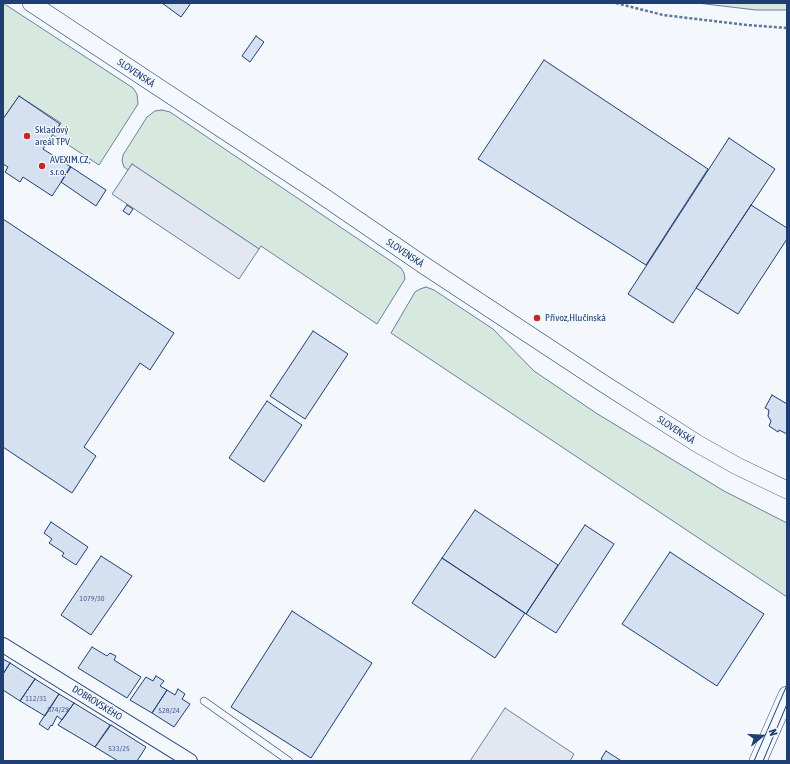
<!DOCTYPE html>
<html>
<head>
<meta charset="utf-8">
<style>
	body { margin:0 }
	#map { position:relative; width:790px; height:764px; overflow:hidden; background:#f4f7fb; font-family:"Asap Condensed",sans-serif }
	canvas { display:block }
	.frame { position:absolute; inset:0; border:4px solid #1d3f73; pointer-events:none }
	.north { position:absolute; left:742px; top:716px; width:40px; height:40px; -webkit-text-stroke:3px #f4f7fb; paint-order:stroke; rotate:72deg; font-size:11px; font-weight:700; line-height:16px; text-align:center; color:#1d3f73 }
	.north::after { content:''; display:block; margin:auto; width:14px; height:18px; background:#1d3f73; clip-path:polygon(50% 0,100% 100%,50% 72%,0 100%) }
</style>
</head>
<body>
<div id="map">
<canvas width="790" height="764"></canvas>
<div class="frame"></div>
<div class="north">N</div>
</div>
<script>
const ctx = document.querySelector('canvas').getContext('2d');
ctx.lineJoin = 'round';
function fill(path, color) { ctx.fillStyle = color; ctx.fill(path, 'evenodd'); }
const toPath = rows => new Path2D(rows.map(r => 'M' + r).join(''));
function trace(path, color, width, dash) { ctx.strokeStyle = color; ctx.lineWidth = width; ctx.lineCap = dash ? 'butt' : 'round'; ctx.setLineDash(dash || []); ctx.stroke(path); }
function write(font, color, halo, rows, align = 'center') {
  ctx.font = font + ' "Asap Condensed",sans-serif'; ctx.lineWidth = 3; ctx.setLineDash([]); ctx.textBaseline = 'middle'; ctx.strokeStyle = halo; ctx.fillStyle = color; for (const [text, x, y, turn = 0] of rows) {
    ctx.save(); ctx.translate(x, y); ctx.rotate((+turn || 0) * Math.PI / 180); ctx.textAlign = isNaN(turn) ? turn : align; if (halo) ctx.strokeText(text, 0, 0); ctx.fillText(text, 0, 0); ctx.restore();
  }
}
const green = toPath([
	[3,3,133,88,137,94,138,104,99,165,53,135,61,123,19,96,3,119,3,3],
	[697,3,787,3,787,10,756,10,697,3],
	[162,110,170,112,401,268,404,273,405,279,377,324,261,246,259,249,132,164,128,170,124,167,122,161,123,155,147,117,155,111,162,110],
	[426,287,434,290,493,329,534,371,596,413,724,491,787,523,787,597,391,333,415,292,420,289,426,287]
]);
fill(green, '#d7e8df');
trace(green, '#687fa3', 1);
const parking = toPath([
	[132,164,259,249,239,279,112,194,132,164],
	[505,708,574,754,570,761,470,761,505,708]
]);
fill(parking, '#e3e8f0');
trace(parking, '#687fa3', 1);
const building = toPath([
	[162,3,191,3,181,17,162,3],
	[256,36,264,42,250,62,242,56,256,36],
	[544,60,708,169,646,265,478,159,544,60],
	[19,96,60,124,43,149,71,167,52,196,23,177,20,182,5,172,8,167,3,164,3,119,19,96],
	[729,138,775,169,673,323,628,294,729,138],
	[70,167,71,167,106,190,96,206,61,182,70,167],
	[127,205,133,209,129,215,123,211,127,205],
	[751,205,787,228,787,239,738,314,696,288,751,205],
	[3,219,174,333,150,370,140,363,84,447,96,456,72,493,3,447,3,219],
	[313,331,348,354,305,419,270,396,313,331],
	[772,395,787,404,787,434,779,430,778,432,769,426,771,421,768,416,769,410,765,408,772,395],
	[267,401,302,425,264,482,229,458,267,401],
	[475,510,558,565,526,614,442,558,475,510],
	[51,522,88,547,76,565,62,556,64,553,49,543,52,539,44,533,51,522],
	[585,525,614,544,556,633,526,614,585,525],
	[670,552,764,614,717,686,622,624,670,552],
	[101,556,132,576,91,635,61,615,101,556],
	[442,558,525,613,495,658,412,603,442,558],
	[292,611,372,663,311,758,231,707,292,611],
	[92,647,107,656,110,653,116,656,114,660,141,677,127,698,78,668,92,647],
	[3,659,10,663,3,674,3,659],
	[10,663,35,679,20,701,3,690,3,674,10,663],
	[156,676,164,681,160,686,167,690,152,713,130,700,146,677,153,681,156,676],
	[35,679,59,694,45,716,20,701,35,679],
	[178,689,185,694,182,699,190,704,174,727,152,713,167,690,175,695,178,689],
	[59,694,74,703,62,720,57,716,52,726,51,725,48,730,39,724,59,694],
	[74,703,110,725,95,747,58,725,74,703],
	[111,725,146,747,137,761,118,761,95,747,111,725],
	[606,751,620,760,619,761,604,761,601,759,606,751]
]);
fill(building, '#d5e0f0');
trace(building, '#1d3f73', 1);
const service = toPath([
	[204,701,289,761]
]);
const minor = toPath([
	[3,645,190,761]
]);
const tertiary = toPath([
	[31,3,311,188,425,266,601,382,698,444,737,466,787,490],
	[758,761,787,695]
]);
trace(service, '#1d3f73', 8);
trace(minor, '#1d3f73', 16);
trace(tertiary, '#1d3f73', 18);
trace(toPath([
	[616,3,663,15,747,25,787,28]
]), '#5e769c', 2.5, [3, 2]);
trace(service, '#f4f7fb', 7);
trace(minor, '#f4f7fb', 14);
trace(tertiary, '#f4f7fb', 17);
trace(toPath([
	[754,761,787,685],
	[763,761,787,704]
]), '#1d3f73', 1);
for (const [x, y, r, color] of [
	[27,136,4,"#c62828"],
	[42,166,4,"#c62828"],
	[537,318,4,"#c62828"]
]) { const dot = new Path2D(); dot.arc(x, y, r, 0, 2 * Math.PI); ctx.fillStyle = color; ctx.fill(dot); trace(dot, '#f4f7fb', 1.5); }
write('8px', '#4b6792', null, [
	["1079/30",92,598],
	["112/31",36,698],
	["874/29",58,709],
	["528/24",169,710],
	["533/25",119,748]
]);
write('10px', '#1d3f73', '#f4f7fb', [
	["SLOVENSKÁ",136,73,34],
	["SLOVENSKÁ",405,253,34],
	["SLOVENSKÁ",676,430,33],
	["DOBROVSKÉHO",97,703,32]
]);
write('10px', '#1d3f73', '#f4f7fb', [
	["Skladový",35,130],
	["areál TPV",35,142],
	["AVEXIM.CZ,",50,160],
	["s.r.o.",50,172],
	["Přívoz,Hlučínská",545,318]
], 'left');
</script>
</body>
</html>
